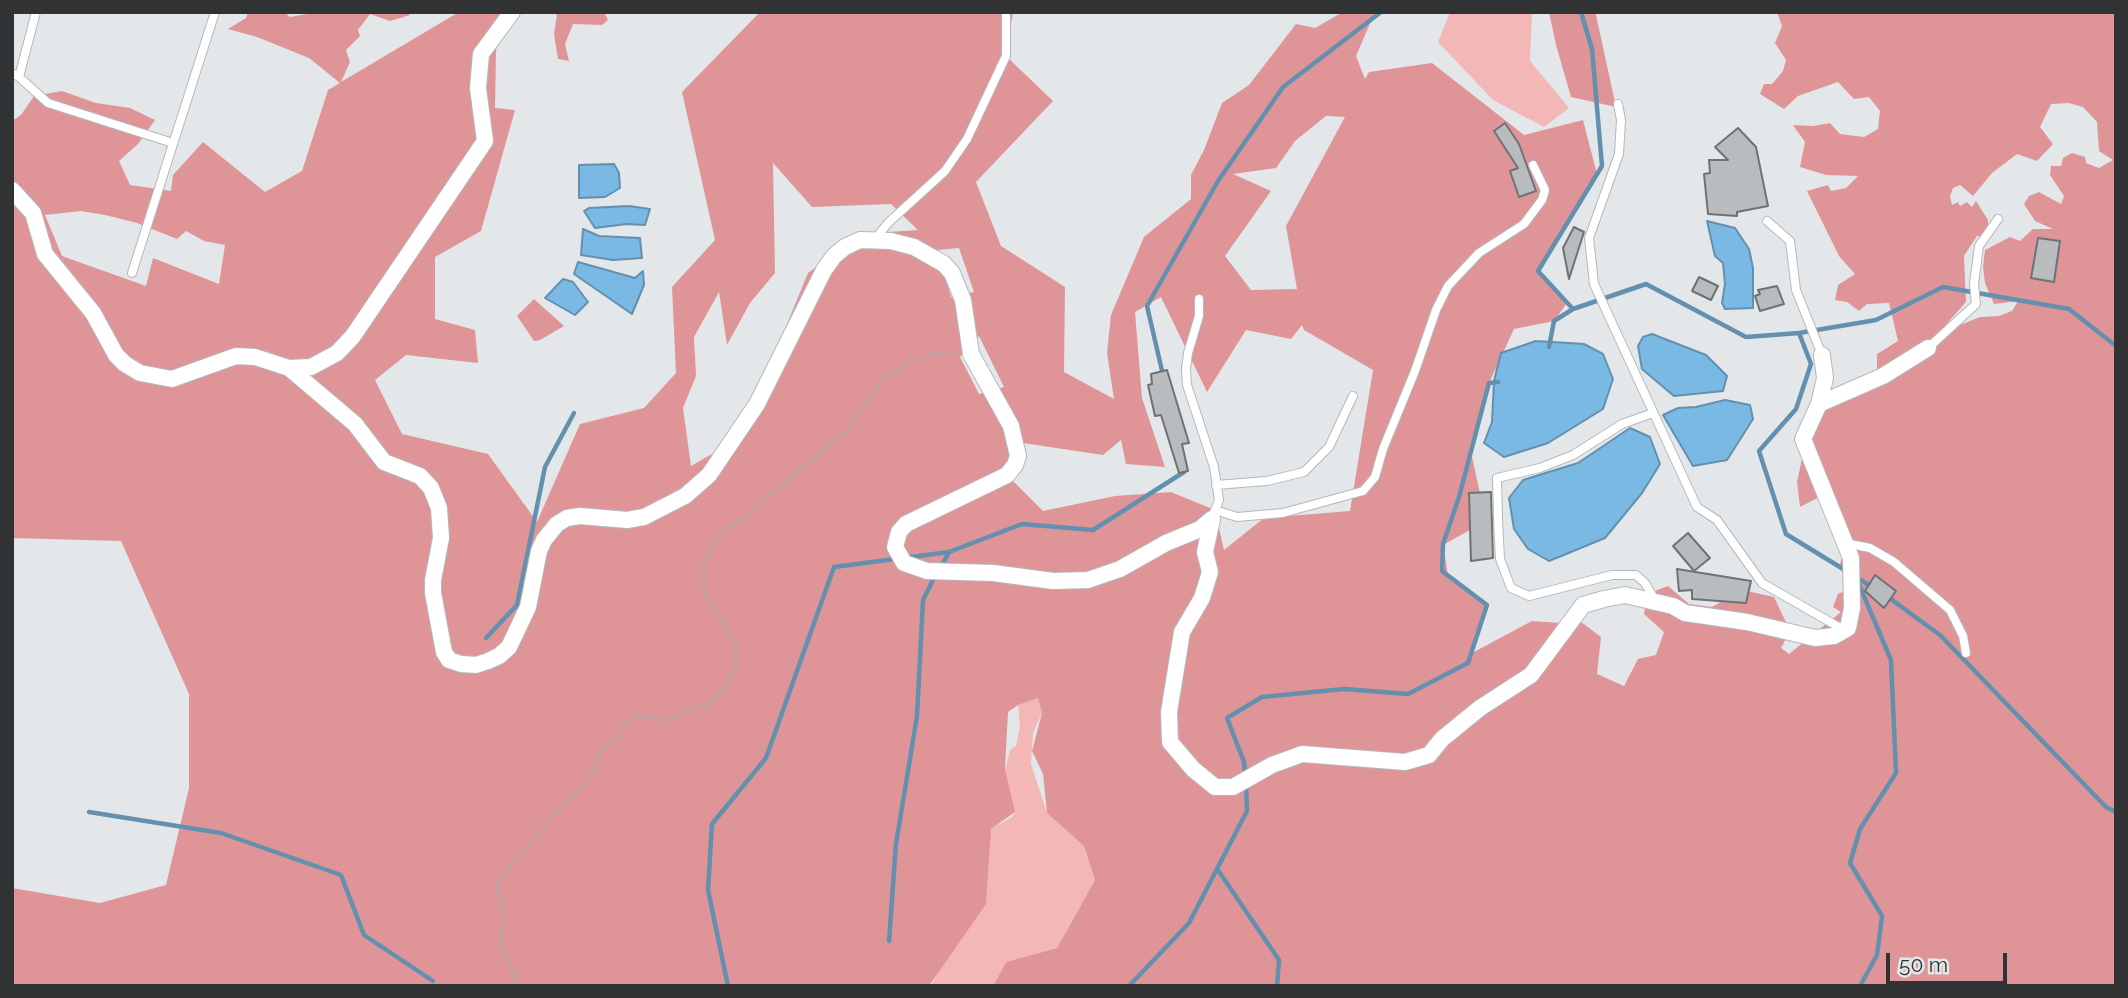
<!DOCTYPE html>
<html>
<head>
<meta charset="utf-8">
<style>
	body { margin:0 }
	#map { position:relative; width:2128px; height:998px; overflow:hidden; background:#e3e7e9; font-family:Raleway,sans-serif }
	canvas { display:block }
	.frame { position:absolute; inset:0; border:14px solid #313233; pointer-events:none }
	.scale { position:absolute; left:1886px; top:953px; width:121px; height:32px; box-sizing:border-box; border:4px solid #313233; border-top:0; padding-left:9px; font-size:21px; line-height:24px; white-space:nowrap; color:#313233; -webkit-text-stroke:5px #e3e7e9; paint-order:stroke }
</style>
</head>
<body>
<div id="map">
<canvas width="2128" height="998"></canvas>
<div class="frame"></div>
<div class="scale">50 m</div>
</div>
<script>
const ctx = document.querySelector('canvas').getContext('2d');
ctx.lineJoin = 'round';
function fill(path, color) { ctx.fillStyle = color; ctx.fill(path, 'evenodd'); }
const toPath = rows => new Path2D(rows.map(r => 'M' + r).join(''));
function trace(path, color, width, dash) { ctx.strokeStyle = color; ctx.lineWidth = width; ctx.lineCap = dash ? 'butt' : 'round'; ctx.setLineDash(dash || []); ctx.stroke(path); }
fill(toPath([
	[1450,12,1532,12,1530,61,1569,108,1544,127,1493,100,1438,42],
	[1028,695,1038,697,1042,713,1033,733,1031,764,1047,813,1065,825,1084,846,1095,880,1057,948,1006,962,993,986,931,986,956,939,991,829,1012,817,1015,812,1001,787,1010,750,1016,746,1020,727,1018,705]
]), '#f4b7b8');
fill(toPath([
	[248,12,284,12,290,17,318,12,408,12,410,15,390,21,370,14,358,30,360,36,346,50,350,62,341,82,459,12,501,12,496,52,495,108,515,110,481,231,435,257,435,319,475,330,478,363,406,355,375,380,402,434,488,454,537,522,580,424,644,408,676,373,672,287,715,240,682,92,760,12,1013,12,1006,56,1053,101,976,182,1001,246,1065,287,1064,372,1114,399,1107,353,1111,315,1144,237,1191,199,1191,175,1204,150,1222,103,1249,85,1296,24,1315,28,1343,12,1375,12,1356,56,1365,79,1369,72,1432,63,1524,135,1583,120,1597,174,1538,271,1567,303,1554,321,1514,329,1489,383,1471,452,1486,521,1443,545,1448,575,1487,605,1472,653,1532,621,1573,624,1577,619,1601,637,1597,674,1624,686,1638,659,1656,655,1664,632,1644,614,1647,594,1668,586,1689,604,1712,607,1742,590,1774,597,1790,631,1781,648,1789,654,1841,612,1833,607,1838,594,1847,590,1844,575,1839,567,1845,549,1821,496,1800,507,1797,482,1811,417,1877,376,1877,354,1898,341,1889,303,1867,304,1859,311,1847,302,1835,300,1838,285,1855,274,1839,256,1807,191,1828,185,1831,191,1846,188,1858,176,1826,175,1800,167,1805,142,1793,125,1813,126,1830,123,1840,134,1864,137,1878,129,1880,111,1869,97,1854,99,1838,82,1798,96,1784,109,1760,94,1764,84,1772,84,1783,71,1786,60,1775,43,1782,26,1777,12,2116,12,2116,986,993,986,1006,962,1057,948,1095,880,1084,846,1047,813,1043,774,1032,751,1042,713,1038,698,1018,705,1008,712,1005,769,1015,812,991,829,986,904,929,986,12,986,12,888,100,903,166,885,189,788,189,694,121,541,12,538,12,121,21,115,34,96,62,91,96,103,130,108,155,120,138,144,119,161,130,185,171,191,173,175,203,142,265,192,302,171,328,90,340,83,309,58,257,37,228,29,246,18],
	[2069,103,2083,107,2097,122,2099,151,2113,160,2099,168,2086,163,2085,157,2072,153,2063,158,2061,166,2051,166,2050,175,2064,196,2061,204,2039,192,2029,196,2024,204,2035,221,2053,229,2033,229,2020,241,2010,237,1985,250,1983,267,1985,283,1994,304,2018,301,2012,311,1999,316,1980,317,1950,329,1942,329,1966,302,1964,256,1977,236,1988,237,1988,220,1976,201,1972,207,1967,202,1960,206,1958,202,1952,205,1950,196,1953,188,1960,185,1973,196,1992,173,2017,154,2037,161,2053,144,2040,127,2051,104],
	[1326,116,1345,117,1286,226,1297,289,1251,290,1225,256,1271,191,1233,174,1276,168,1295,141],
	[773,163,812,207,891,204,918,230,859,234,808,273,740,438,691,466,683,408,696,376,694,337,719,292,727,345,750,303,775,273],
	[81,211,105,215,137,223,177,239,186,231,204,241,225,245,219,284,153,258,146,286,62,256,45,215],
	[959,248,974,292,951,297,938,250],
	[1161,297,1207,392,1246,330,1291,339,1302,325,1304,330,1373,370,1350,511,1264,518,1224,550,1215,510,1171,492,1115,496,1043,511,1007,475,1016,442,1103,455,1121,440,1126,464,1165,467,1142,398,1135,312],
	[979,336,1004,387,979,394,960,357],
	[553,12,604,12,608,20,602,25,573,24,565,44,569,61,558,59,554,34,557,15],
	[1549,12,1594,12,1596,15,1616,107,1571,97,1556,45],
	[534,299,564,326,540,340,534,341,517,316]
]), '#df9597');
const water = toPath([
	[614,164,619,173,620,188,605,197,579,198,579,165,614,164],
	[629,206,650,209,645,225,627,224,595,228,584,211,589,208,629,206],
	[1707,221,1735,228,1749,249,1753,268,1753,308,1725,309,1722,303,1725,284,1723,263,1715,256,1707,221],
	[583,229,599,236,640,238,642,258,613,260,581,255,583,229],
	[578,262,635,278,643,271,644,285,632,314,574,274,578,262],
	[563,279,573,282,588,302,575,315,545,298,563,279],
	[1652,334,1706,355,1727,376,1723,391,1674,396,1642,369,1638,346,1643,337,1652,334],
	[1536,341,1584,344,1603,354,1613,379,1603,409,1548,443,1504,457,1484,443,1492,422,1494,381,1501,353,1536,341],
	[1725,400,1750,405,1753,419,1727,460,1693,466,1663,415,1678,408,1696,407,1725,400],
	[1630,428,1650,437,1660,464,1642,493,1605,538,1549,561,1528,549,1514,529,1509,498,1523,480,1578,463,1630,428]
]);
fill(water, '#7ab9e4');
trace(water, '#6490af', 2);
trace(toPath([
	[1581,12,1592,49,1602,166,1538,271,1573,309,1646,284,1746,337,1799,333,1876,320,1943,287,2069,309,2116,346],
	[1799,333,1811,364,1796,409,1759,451,1786,534,1848,572],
	[1549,347,1554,321,1573,309],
	[1163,375,1147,306,1218,181,1283,87,1381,12],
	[940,569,949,552],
	[1856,577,1872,587],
	[1858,582,1891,660,1896,773,1860,829,1850,863,1882,916,1877,955,1860,986],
	[1888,597,1940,635,2106,807,2116,812],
	[486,638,517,605,545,467,574,413],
	[1245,774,1244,762,1227,718,1262,697,1344,689,1408,694,1468,663,1487,605,1442,571,1443,544,1459,497,1489,383,1498,382],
	[89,812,221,833,341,875,364,935,433,981],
	[1218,870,1279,960,1277,986],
	[889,941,896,844,917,716,923,600,935,576],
	[728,986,708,890,712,824,766,758,834,567,949,552,1022,524,1093,530,1184,472,1183,469],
	[1129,986,1189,923,1247,811,1246,783]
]), '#6490af', 4.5);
const building = toPath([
	[1505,123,1519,144,1536,191,1519,197,1510,171,1518,168,1494,131,1505,123],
	[1738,128,1756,147,1768,206,1737,212,1737,216,1708,214,1704,174,1710,173,1709,160,1728,160,1715,147,1738,128],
	[1574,227,1584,232,1569,279,1563,248,1574,227],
	[2038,238,2060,241,2054,282,2031,278,2038,238],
	[1699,277,1718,286,1711,300,1692,291,1699,277],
	[1777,286,1784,304,1760,311,1755,296,1760,294,1758,290,1777,286],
	[1167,370,1189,443,1182,444,1188,471,1179,473,1161,415,1155,416,1148,385,1152,384,1151,374,1167,370],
	[1491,492,1493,558,1471,561,1469,493,1491,492],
	[1688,533,1710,558,1694,571,1673,546,1688,533],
	[1677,569,1751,581,1746,603,1692,599,1692,590,1679,591,1677,569],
	[1875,575,1896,591,1884,608,1865,591,1875,575]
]);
fill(building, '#b9bcbf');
trace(building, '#6f7274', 2);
const service = toPath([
	[12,73,19,77,48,103,173,143],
	[19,77,36,12],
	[1618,104,1621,120,1619,154,1589,238,1594,284,1697,507,1717,520,1762,583,1844,630],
	[1767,221,1790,241,1796,290,1822,355],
	[875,239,888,223,945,171,967,139,1006,56,1006,12],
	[132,273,215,12],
	[1199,299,1199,316,1188,353,1186,368,1187,385,1214,467,1219,500,1214,513],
	[1928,348,1976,304,1974,284,1979,246,1998,219],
	[1653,413,1622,424,1573,455,1540,468,1497,478,1498,519,1500,559,1511,588,1529,596,1612,575,1636,575,1645,583,1656,602],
	[1216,485,1267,481,1304,472,1329,447,1353,396],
	[1215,510,1237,517,1283,513,1363,491,1375,477,1383,449,1415,371,1436,310,1448,286,1479,253,1524,224,1542,200,1545,190,1533,165],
	[1845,543,1870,548,1894,562,1950,610,1963,636,1966,653]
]);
const minor = toPath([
	[12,190,33,213,45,254,93,313,116,355,125,364,140,373,172,379,236,356,255,357,289,368,311,367,337,353,353,336,485,141,478,88,481,54,512,12],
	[289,368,355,424,384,462,420,476,431,488,439,508,441,538,433,580,433,593,444,652,449,660,461,664,476,665,488,661,499,656,509,647,528,607,539,551,544,540,557,524,567,518,580,516,627,520,644,517,685,496,709,475,757,404,824,270,834,256,845,247,860,240,891,241,914,247,944,264,952,273,963,300,971,354,1011,426,1018,456,1015,465,1007,475,906,524,899,532,895,547,904,563,927,571,993,573,1053,581,1088,580,1120,569,1166,543,1200,529,1212,519],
	[1819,404,1883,376,1928,348],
	[1212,519,1205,552,1210,572,1202,598,1182,632,1169,712,1170,742,1193,769,1215,787,1233,787,1272,765,1302,754,1405,762,1429,755,1442,739,1480,708,1531,675,1583,605,1604,599,1625,595,1673,606,1685,613,1747,622,1815,638,1834,636,1848,628,1852,608,1851,558,1803,439,1819,404,1825,378,1822,355]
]);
trace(service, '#b5b8bb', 10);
trace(minor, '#b5b8bb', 18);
trace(toPath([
	[519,986,500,942,504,917,496,883,555,814,587,781,601,751,618,739,620,725,641,715,666,720,713,702,735,671,737,653,735,642,706,596,702,575,713,542,844,434,880,382,909,361,944,352,956,355]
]), '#abaeb0', 2.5, [5, 3.5]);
trace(service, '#fff', 8);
trace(minor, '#fff', 16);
</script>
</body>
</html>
